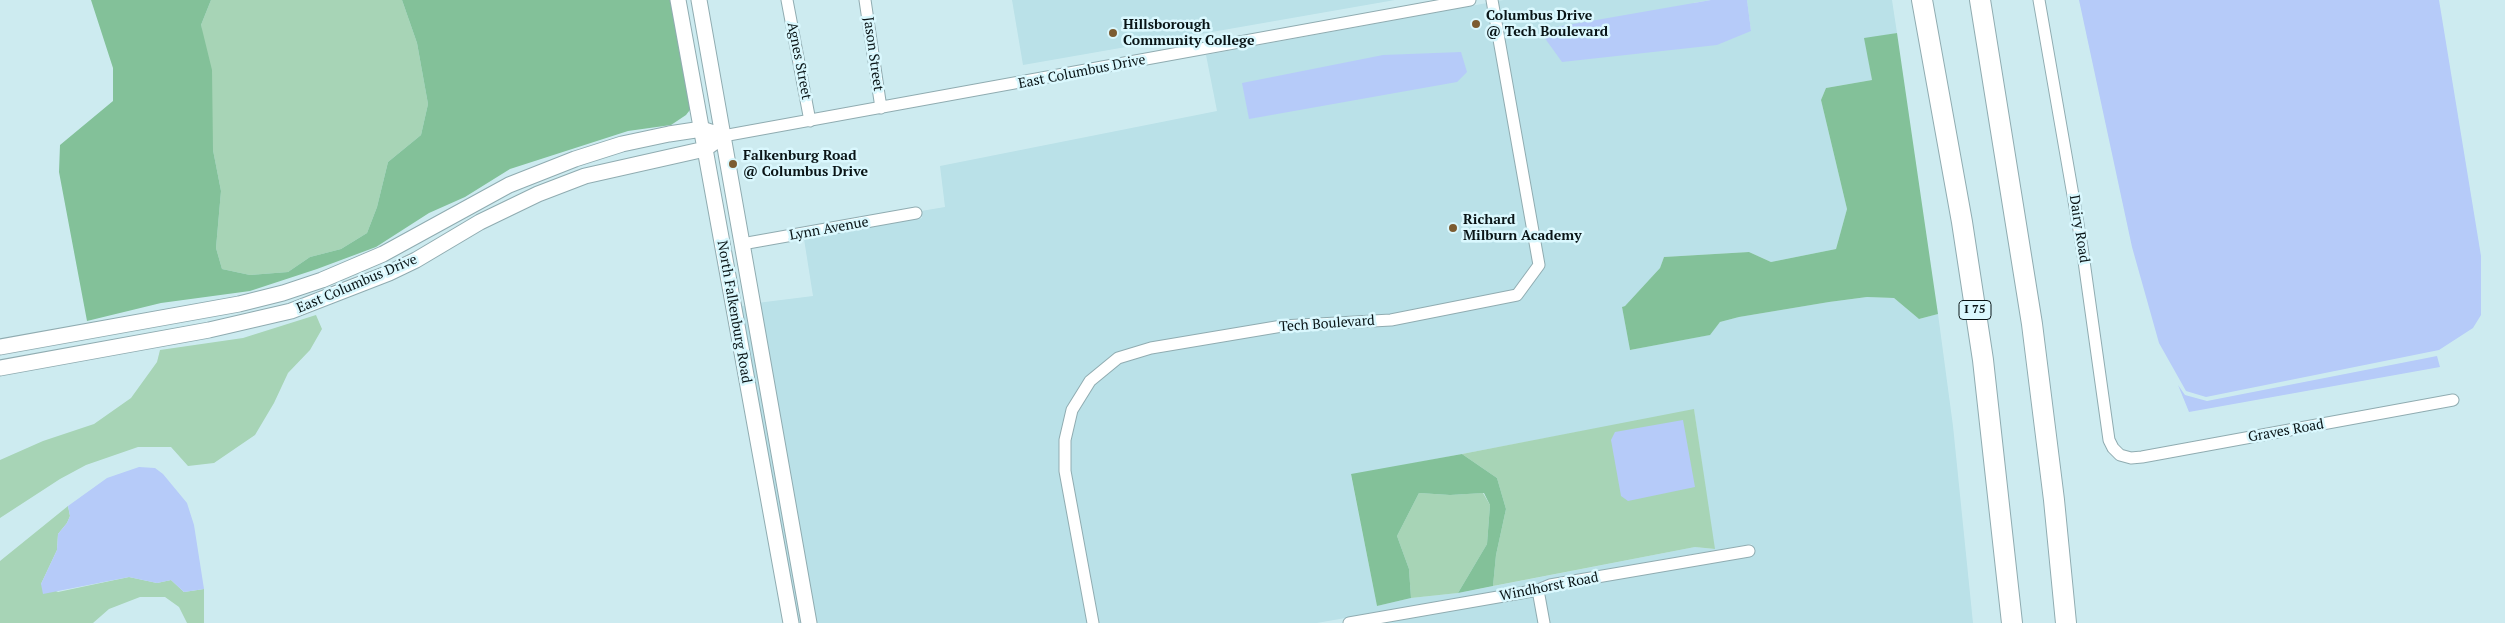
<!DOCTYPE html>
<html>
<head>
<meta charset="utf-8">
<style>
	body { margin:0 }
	canvas { display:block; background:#cdebf0 }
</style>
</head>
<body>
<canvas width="2505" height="623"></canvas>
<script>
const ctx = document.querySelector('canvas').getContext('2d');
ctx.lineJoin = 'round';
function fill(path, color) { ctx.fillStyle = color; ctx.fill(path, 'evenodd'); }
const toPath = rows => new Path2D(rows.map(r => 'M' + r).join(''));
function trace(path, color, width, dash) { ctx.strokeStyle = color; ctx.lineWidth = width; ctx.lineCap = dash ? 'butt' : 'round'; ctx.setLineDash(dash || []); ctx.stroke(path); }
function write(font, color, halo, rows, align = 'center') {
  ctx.font = font + ' "PT Serif",serif'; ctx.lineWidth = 5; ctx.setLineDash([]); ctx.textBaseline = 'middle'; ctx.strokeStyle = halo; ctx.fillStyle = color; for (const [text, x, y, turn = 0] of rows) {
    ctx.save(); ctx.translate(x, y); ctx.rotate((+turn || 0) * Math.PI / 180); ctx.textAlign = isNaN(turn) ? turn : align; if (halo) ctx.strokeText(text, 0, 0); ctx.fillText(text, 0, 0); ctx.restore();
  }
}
fill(toPath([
	[1012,0,1395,0,1023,65],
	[1504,0,1711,0,1693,3,1751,31,1747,0,1892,0,1897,33,1865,39,1872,80,1826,88,1821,100,1847,209,1836,249,1771,262,1749,252,1664,257,1660,268,1625,306,1622,307,1630,350,1709,335,1720,322,1739,317,1829,302,1867,297,1894,298,1919,319,1938,314,1953,426,1973,623,1549,623,1544,593,1552,590,1754,555,1752,544,1549,579,1537,584,1317,623,1098,623,1070,471,1070,441,1077,413,1094,385,1120,363,1153,354,1282,331,1392,325,1518,301,1543,268,1497,1],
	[1694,410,1714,549,1695,547,1458,593,1411,598,1377,606,1351,475],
	[1487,3,1533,263,1514,290,1390,314,1281,320,1150,343,1087,376,1060,440,1088,623,814,623,757,303,813,296,804,239,922,218,921,211,945,207,940,166,1217,111,1206,55],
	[747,305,804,623,796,623,739,307],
	[1534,596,1539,623,1381,623]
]), '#bae1e8');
fill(toPath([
	[211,0,402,0,417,43,428,104,421,135,388,162,377,207,367,233,341,249,310,257,288,272,250,275,222,269,216,248,221,191,213,150,201,25],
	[316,315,322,329,310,350,288,373,274,403,255,435,214,463,188,466,171,447,138,447,86,465,60,479,0,518,0,460,43,441,94,424,131,398,157,362,160,350,243,338],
	[1694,409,1715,549,1695,547,1493,586,1496,555,1506,509,1497,478,1462,454],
	[1419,493,1450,495,1483,493,1490,505,1487,544,1458,593,1411,598,1409,569,1397,536],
	[68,506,70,516,67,523,58,534,57,550,41,584,58,592,129,577,157,583,171,580,184,592,204,589,204,623,187,623,179,607,165,597,140,597,109,609,93,623,0,623,0,561]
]), '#a7d4b6');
fill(toPath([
	[91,0,211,0,201,25,212,70,213,150,221,191,216,248,222,269,250,275,288,272,310,257,341,249,367,233,377,207,388,162,421,135,428,104,417,43,402,0,673,0,693,106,686,115,671,125,628,131,510,169,465,197,429,213,376,247,317,269,250,291,161,303,87,321,59,172,60,145,113,101,113,68],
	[1897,33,1938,314,1919,319,1894,298,1867,297,1829,302,1739,317,1720,322,1710,335,1630,350,1622,307,1625,306,1660,268,1664,257,1749,252,1771,262,1836,249,1847,209,1821,100,1826,88,1872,80,1864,38],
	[1462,454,1497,478,1506,509,1496,555,1493,586,1458,593,1487,544,1490,505,1484,493,1450,495,1419,493,1397,536,1409,569,1411,598,1377,606,1351,474]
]), '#83c199');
fill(toPath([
	[1711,0,1747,0,1751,31,1717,45,1562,62,1539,30],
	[2079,0,2439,0,2481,256,2481,315,2473,328,2439,350,2206,397,2186,391,2159,343,2132,247],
	[1461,52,1467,72,1457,82,1249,119,1242,83,1383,55],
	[2437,356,2440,367,2189,412,2178,385,2185,395,2207,401],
	[1683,420,1695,487,1628,501,1621,496,1611,440,1615,432],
	[139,467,155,468,163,474,187,503,194,525,204,589,184,592,171,580,157,583,129,577,43,594,41,584,57,550,58,534,67,523,70,516,68,506,107,478]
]), '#b6cbf9');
const street = toPath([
	[787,0,810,121],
	[865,0,881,108],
	[2039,0,2082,247,2109,440,2113,448,2120,455,2131,458,2142,457,2453,400],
	[723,136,1470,0],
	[742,244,916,213],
	[1538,590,1544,623],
	[1093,623,1065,471,1065,440,1072,410,1090,381,1118,358,1151,348,1282,326,1391,320,1517,295,1539,265,1492,0],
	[1349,623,1538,590,1550,585,1749,551]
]);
const secondary = toPath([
	[678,0,791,623],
	[699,0,809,623],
	[0,347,239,304,283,293,322,280,383,254,509,185,575,159,622,144,669,134,702,129,723,136],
	[0,368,209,330,291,311,389,273,416,260,480,222,538,194,585,176,705,149,723,136]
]);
const highway = toPath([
	[1922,0,1962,222,1983,360,2012,623],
	[1980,0,2032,324,2054,500,2066,623]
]);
trace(street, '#90acb1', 13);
trace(secondary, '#90acb1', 17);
trace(highway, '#90acb1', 22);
trace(street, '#fff', 11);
trace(secondary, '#fff', 15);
trace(highway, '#fff', 20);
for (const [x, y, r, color] of [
	[1476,24,5,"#7c5c31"],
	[1113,33,5,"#7c5c31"],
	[733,164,5,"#7c5c31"],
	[1453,228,5,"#7c5c31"]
]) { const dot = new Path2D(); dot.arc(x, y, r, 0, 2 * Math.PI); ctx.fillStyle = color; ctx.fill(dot); trace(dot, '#daf8fe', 2); }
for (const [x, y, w] of [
	[1975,310,32]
]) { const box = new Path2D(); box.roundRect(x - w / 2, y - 9.5, w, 19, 4); ctx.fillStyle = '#daf8fe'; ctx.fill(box); trace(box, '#091416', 1); }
write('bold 12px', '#091416', null, [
	["I 75",1975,310]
]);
write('bold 14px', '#091416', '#daf8fe', [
	["Columbus Drive",1486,16],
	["@ Tech Boulevard",1486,32],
	["Hillsborough",1123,25],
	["Community College",1123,41],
	["Falkenburg Road",743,156],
	["@ Columbus Drive",743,172],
	["Richard",1463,220],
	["Milburn Academy",1463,236]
], 'left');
write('14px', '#091416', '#daf8fe', [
	["Jason Street",873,54,82],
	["Agnes Street",799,61,79],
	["East Columbus Drive",1082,72,-11],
	["Lynn Avenue",829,229,-10],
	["Dairy Road",2079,229,81],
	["East Columbus Drive",357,284,-23],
	["North Falkenburg Road",734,312,80],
	["Tech Boulevard",1327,324,-4],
	["Graves Road",2286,431,-10],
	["Windhorst Road",1549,587,-11]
]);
</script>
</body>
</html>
